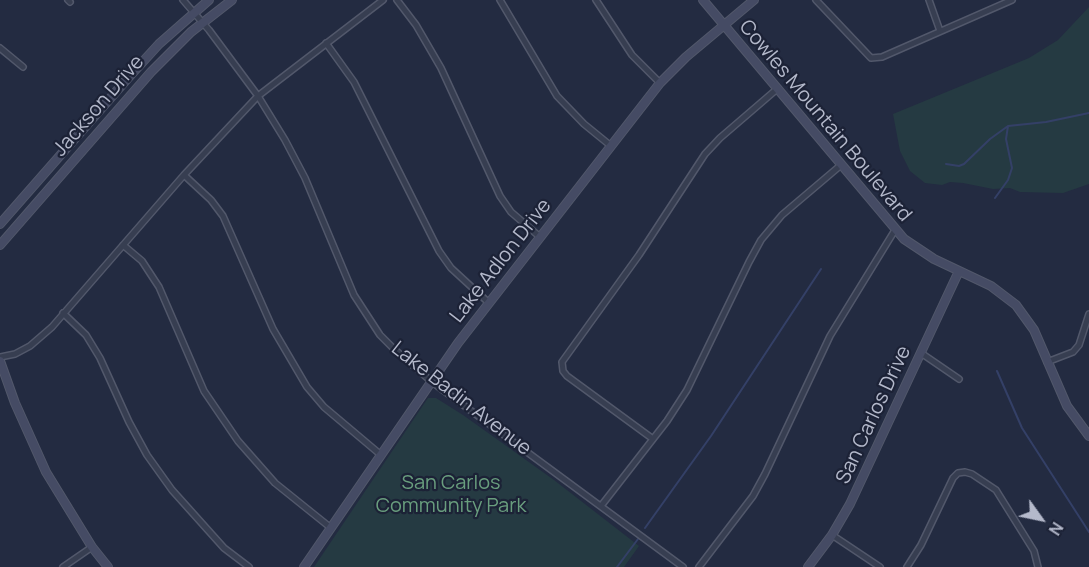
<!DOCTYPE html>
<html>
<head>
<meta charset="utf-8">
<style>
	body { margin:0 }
	#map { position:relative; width:1089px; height:567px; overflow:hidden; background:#232b41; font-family:Manrope,sans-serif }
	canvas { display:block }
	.north { position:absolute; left:1011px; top:489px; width:60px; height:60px; -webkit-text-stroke:4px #1c2236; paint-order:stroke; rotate:123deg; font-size:16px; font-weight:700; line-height:24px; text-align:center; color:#b4b9cb }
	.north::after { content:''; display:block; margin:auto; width:21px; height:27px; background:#b4b9cb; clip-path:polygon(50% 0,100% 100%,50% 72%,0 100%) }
</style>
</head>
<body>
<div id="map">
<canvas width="1089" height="567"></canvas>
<div class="north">N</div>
</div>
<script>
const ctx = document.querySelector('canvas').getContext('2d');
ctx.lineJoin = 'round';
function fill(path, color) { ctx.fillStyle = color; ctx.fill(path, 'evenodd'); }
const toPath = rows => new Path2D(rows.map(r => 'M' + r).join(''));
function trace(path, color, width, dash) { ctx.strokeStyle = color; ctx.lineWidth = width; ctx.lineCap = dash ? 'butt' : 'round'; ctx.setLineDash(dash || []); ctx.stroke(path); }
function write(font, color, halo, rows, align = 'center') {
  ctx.font = font + ' Manrope,sans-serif'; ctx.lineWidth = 4.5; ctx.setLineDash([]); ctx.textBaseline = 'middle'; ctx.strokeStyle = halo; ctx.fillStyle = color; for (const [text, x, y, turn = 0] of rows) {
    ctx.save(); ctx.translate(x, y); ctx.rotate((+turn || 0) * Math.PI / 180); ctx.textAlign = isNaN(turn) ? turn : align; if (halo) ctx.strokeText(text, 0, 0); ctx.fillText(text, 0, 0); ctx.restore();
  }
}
fill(toPath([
	[1089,7,1089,184,1063,193,1020,192,1010,188,993,189,963,183,950,182,942,185,925,183,910,171,900,151,893,114,1029,58,1058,40],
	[428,398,436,398,463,415,554,480,639,546,624,567,314,567]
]), '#253a42');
trace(toPath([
	[946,164,959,166,964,164,990,139,1008,126,1046,122,1089,113],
	[995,198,1008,180,1012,168,1006,139,1008,126],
	[997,371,1022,428,1089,532],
	[645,528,711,436,821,269],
	[617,567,638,539]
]), '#344067', 2);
const street = toPath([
	[68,0,70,2],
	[183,0,209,30,258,96,285,140,305,178,354,295,380,335,393,348,432,382,683,567],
	[397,0,416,25,441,68,500,196,511,212,540,237],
	[500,0,557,96,584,124,611,146],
	[596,0,632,55,660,83],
	[816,0,871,58,882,57,1012,0],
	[929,0,940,31],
	[326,43,354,82,439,251,451,268,489,303],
	[0,48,23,67],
	[184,175,211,200,223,216,273,329,307,387,324,407,381,455],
	[123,245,142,261,159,287,204,391,238,441,275,483,331,528],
	[63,313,86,335,100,358,129,422,147,455,172,490,224,548,249,567],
	[921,353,959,379],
	[0,357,15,354,30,346,52,327,184,175,258,96,383,0],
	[1047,362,1073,352,1079,345,1089,314],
	[653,439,567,376,563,371,562,362,639,255,705,154,720,138,777,89],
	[601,506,667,421,687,390,749,262,761,240,782,215,841,165],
	[832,535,880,567],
	[63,567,92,547],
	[699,567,753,496,765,474,830,336,895,230],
	[907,567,921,545,953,478,958,473,965,472,972,474,996,490,1034,551,1038,567]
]);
const secondary = toPath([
	[703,0,904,239,934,259,991,286,1016,305,1034,330,1067,406,1089,436],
	[0,224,128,78,159,44,209,0],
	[0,245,151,72,191,32,232,0],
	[0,361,15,403,46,472,92,547,108,567],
	[304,567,458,343,660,83,686,57,754,0],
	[808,567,832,535,850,504,959,271]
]);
trace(street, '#52586b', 8);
trace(secondary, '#52586b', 10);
trace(street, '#373e51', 5);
trace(secondary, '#454b64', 8);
write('20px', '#b4b9cb', '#1c2236', [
	["Jackson Drive",99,106,-49],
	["Cowles Mountain Boulevard",825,121,50],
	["Lake Adlon Drive",501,261,-52],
	["Lake Badin Avenue",461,399,38],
	["San Carlos Drive",874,415,-65]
]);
write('20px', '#699e7e', '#1c2236', [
	["San Carlos",451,483],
	["Community Park",451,506]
]);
</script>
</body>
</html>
